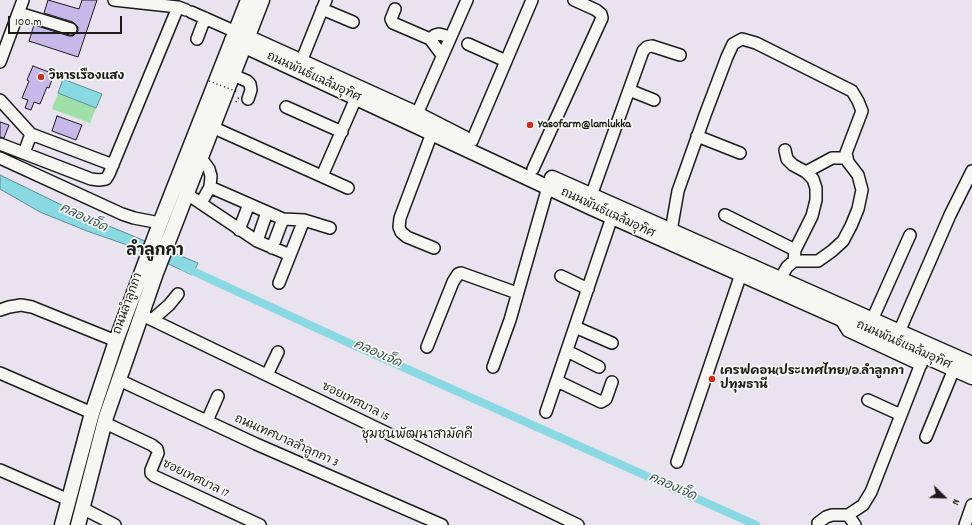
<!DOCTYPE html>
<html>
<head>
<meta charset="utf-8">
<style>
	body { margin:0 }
	#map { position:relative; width:972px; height:525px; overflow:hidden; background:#e8e3ef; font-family:Dekko,sans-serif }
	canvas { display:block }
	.north { position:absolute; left:924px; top:477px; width:40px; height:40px; -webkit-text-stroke:3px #f6f6f2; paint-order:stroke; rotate:113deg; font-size:11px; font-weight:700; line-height:16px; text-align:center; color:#1c1c1c }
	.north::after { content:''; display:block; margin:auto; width:14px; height:18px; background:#1c1c1c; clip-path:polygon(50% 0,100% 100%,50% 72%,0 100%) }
	.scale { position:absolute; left:8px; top:16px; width:114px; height:18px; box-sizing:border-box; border:2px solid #1c1c1c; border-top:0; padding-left:5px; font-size:12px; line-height:14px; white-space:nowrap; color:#1c1c1c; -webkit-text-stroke:3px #f6f6f2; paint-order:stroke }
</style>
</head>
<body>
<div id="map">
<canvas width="972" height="525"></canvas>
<div class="north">N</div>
<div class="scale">100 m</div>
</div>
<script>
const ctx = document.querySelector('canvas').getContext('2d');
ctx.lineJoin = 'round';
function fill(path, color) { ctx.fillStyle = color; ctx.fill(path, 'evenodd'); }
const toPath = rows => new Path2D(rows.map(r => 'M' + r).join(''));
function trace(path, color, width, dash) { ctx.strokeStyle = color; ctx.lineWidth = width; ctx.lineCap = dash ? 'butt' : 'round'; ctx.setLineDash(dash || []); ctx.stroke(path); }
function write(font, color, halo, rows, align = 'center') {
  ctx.font = font + ' Dekko,"Playpen Sans Thai",sans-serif'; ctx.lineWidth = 3.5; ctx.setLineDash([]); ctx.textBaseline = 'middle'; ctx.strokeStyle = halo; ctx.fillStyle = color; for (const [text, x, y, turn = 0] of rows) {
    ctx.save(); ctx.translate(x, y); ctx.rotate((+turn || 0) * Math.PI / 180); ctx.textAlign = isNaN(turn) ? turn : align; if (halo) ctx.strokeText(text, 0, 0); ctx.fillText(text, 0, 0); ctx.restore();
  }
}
fill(toPath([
	[58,93,96,108,90,123,52,109]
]), '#a0dfa7');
const water = toPath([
	[63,79,102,94,96,108,58,93,63,79],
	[0,175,80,214,198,263,192,275,130,246,87,231,40,212,0,189,0,175]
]);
fill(water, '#88d9e1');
trace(water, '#5d8d92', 1);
trace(toPath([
	[184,267,349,343,756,525]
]), '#88d9e1', 8);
const building = toPath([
	[48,0,79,9,82,0,97,0,78,57,29,41,34,25,69,36,73,36,78,31,78,27,73,22,44,13,48,0],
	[33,66,54,74,49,88,47,87,40,104,34,102,31,110,25,108,28,100,22,98,29,81,27,80,33,66],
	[57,116,82,125,76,140,52,131,57,116],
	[0,122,9,125,4,138,0,137,0,122]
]);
fill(building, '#c6b8e9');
trace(building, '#1c1c1c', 1);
const minor = toPath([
	[114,0,178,7,186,10],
	[322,9,353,22],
	[395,9,391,19,393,23,430,39,442,55],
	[191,12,236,32],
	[19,13,71,29],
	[197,39,205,18],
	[430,39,435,35,439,34,450,37],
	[468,44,506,61],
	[0,62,23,0],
	[301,62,326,0],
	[233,75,247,81,250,84,251,90,248,99],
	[629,90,654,100],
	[0,100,31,134,24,153],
	[286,107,342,132],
	[417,114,467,0],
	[212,127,348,188],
	[432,133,400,218,399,227,401,232,407,237,434,248],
	[31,134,113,165],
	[697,136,740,153],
	[472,141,532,0],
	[0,144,91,179,99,180,106,179,109,174,178,7],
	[785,150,787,159,793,165,806,172,813,179,816,188,816,200,812,216,795,250,794,261],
	[0,158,122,214,134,218,160,223],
	[201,158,209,169,211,176,210,187,201,203],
	[533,169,602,18,601,14,596,10,574,0],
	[806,172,832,158,846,158],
	[322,176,356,98],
	[210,187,283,219,304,220,330,228],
	[187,194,257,241,290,255],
	[591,196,643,51,647,47,652,46,680,55],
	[725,215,795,250],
	[239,230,249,204],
	[671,231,678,191,705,115,727,57,733,44,742,39,756,43,852,91,858,101,862,111,846,153,848,162,858,175,862,190,858,209,851,226,843,241,832,251,818,261,794,261,787,267,780,279],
	[257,241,267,212],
	[272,248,283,219],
	[561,276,588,289],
	[279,283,304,220],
	[0,310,9,307,21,305,32,307,116,341],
	[142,315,578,525],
	[840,318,848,331,921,365],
	[153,319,169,305,178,294],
	[872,320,910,235],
	[575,327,612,343],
	[899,332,950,215,972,171],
	[427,347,453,282,458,274,461,273,517,293],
	[567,351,599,367],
	[493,367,510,320,548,187],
	[0,373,92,413],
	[267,375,278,352],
	[119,380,256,444,442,525],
	[557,381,601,402,606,399,612,382],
	[868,400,901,415],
	[546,412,612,217],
	[207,421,218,396],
	[105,423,152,445,157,449,158,453,151,470,151,473,154,476,260,525],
	[926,437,954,369],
	[677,462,741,274],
	[0,470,69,500],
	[82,508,115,525],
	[848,515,855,525],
	[818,523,826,517,832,515,848,515,863,505,871,492,924,356],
	[965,525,972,505]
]);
const major = toPath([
	[236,32,417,114,464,138],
	[232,40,592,208,972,377],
	[552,178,972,364],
	[62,525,92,413,116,341,159,226,248,0],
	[78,525,106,417,156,273,262,0]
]);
trace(minor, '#1c1c1c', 14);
trace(major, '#1c1c1c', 17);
trace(toPath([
	[236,102,239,97]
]), '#1c1c1c', 1.5, [1, 3]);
trace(minor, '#f6f6f2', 11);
trace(major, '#f6f6f2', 14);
trace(toPath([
	[209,81,238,92]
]), '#1c1c1c', 1.5, [1, 3]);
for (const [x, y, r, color] of [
	[41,77,4,"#c8321e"],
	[530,125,4,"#c8321e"],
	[712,379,4,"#c8321e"]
]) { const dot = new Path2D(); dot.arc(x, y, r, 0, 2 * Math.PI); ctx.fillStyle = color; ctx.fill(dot); trace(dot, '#f6f6f2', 1.5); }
write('bold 12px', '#1c1c1c', '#f6f6f2', [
	["วิหารเรืองแสง",49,77],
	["Yasofarm@lamlukka",538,125],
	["เครฟคอน(ประเทศไทย)/อ.ลำลูกกา",720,372],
	["ปทุมธานี",720,386]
], 'left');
write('12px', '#1c1c1c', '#f6f6f2', [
	["ถนนพันธ์แฉล้มอุทิศ",313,78,25],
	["ถนนพันธ์แฉล้มอุทิศ",607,214,25],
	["ถนนลำลูกกา",129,304,-70],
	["ถนนพันธ์แฉล้มอุทิศ",903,346,24],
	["ซอยเทศบาล 15",355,403,26],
	["ถนนเทศบาลลำลูกกา 3",286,442,24],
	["ซอยเทศบาล 17",195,480,26]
]);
write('italic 13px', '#3c5557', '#f6f6f2', [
	["คลองเจ็ด",83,219,25],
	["คลองเจ็ด",377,355,24],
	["คลองเจ็ด",672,488,24]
]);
write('13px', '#1c1c1c', '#f6f6f2', [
	["ชุมชนพัฒนาสามัคคี",417,436]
]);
write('bold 16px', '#1c1c1c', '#f6f6f2', [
	["ลำลูกกา",155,253]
]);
</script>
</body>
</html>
